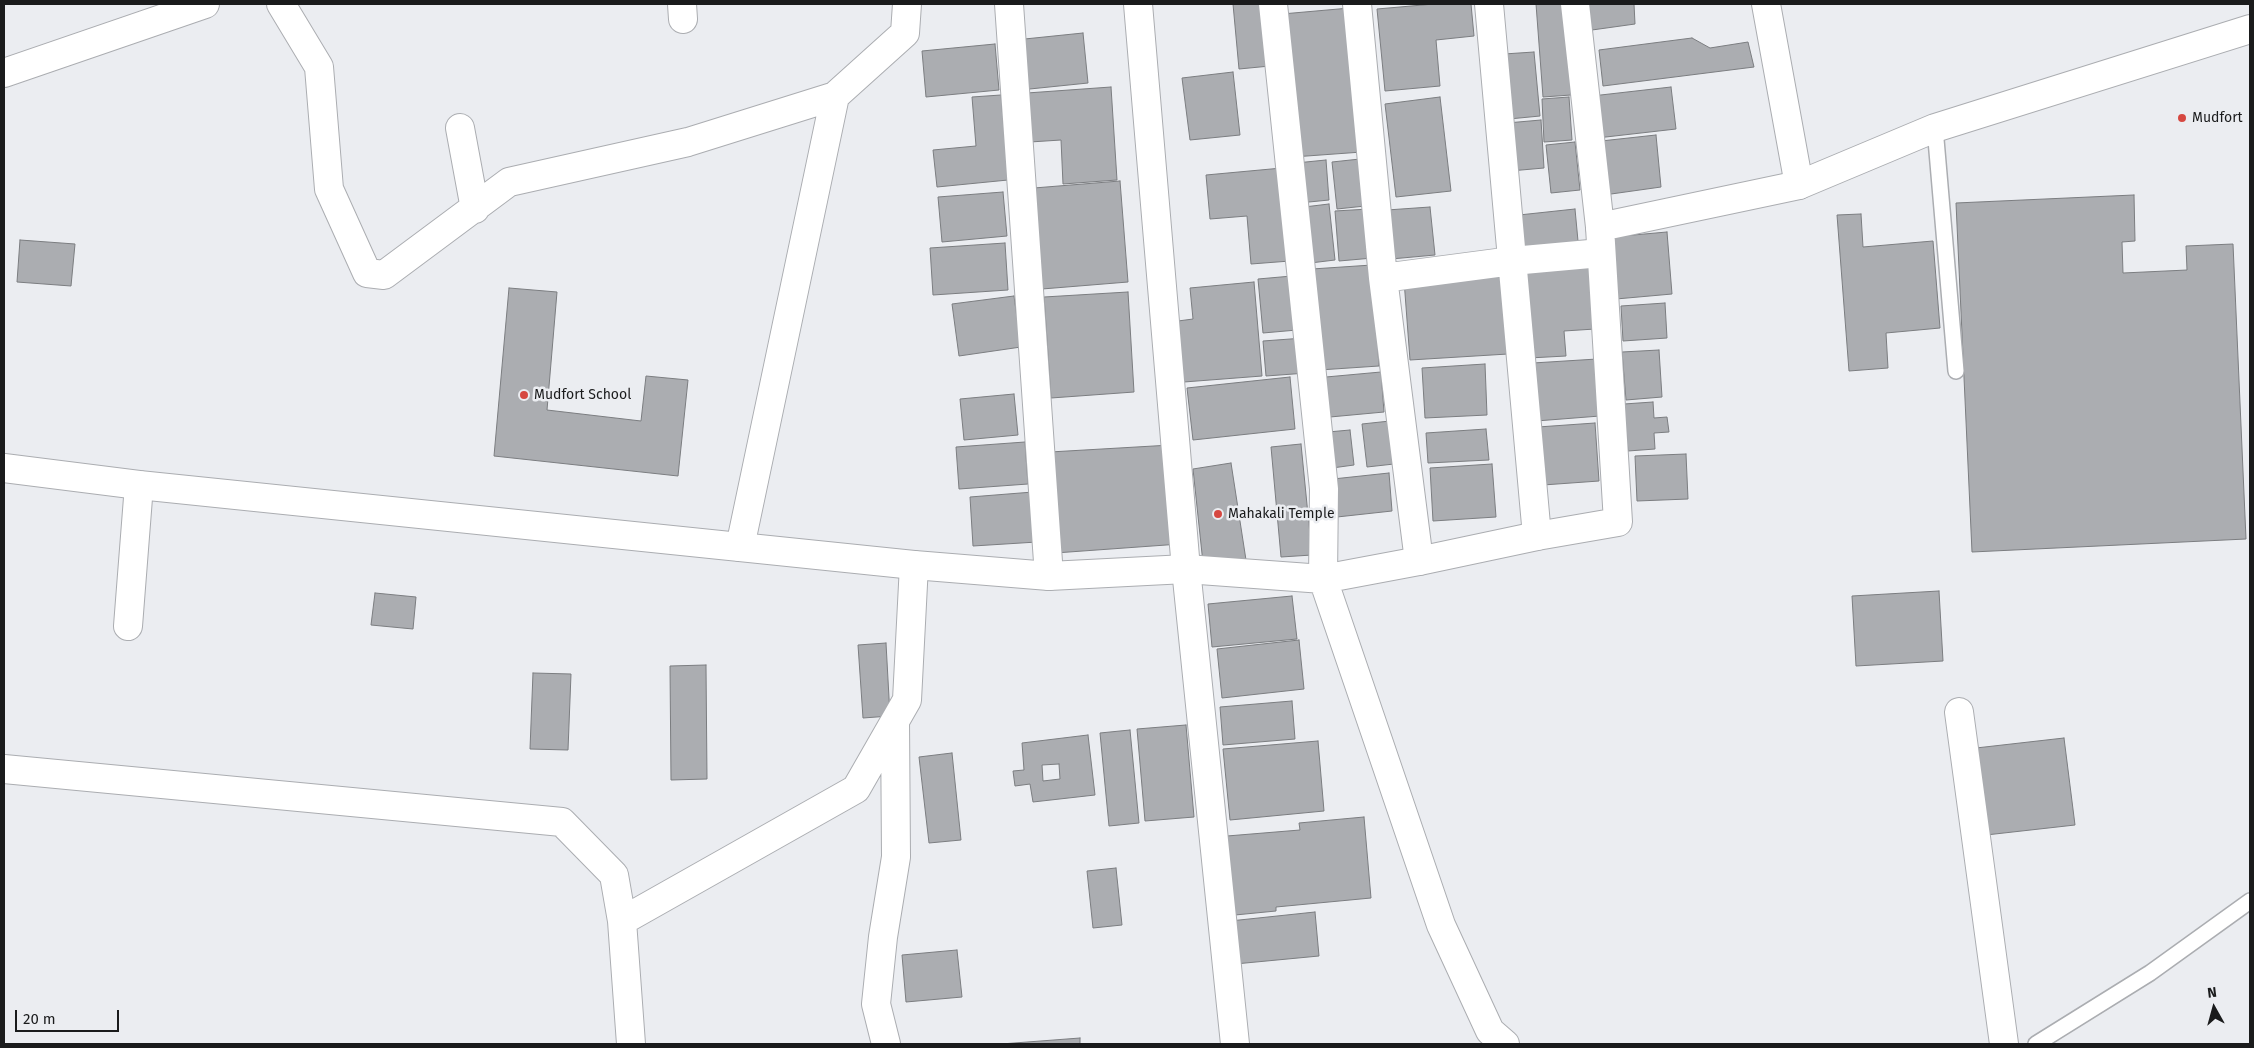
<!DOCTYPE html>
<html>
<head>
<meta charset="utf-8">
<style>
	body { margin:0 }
	#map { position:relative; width:2254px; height:1048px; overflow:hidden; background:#ebedf1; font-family:"Fira Sans",sans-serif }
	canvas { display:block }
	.frame { position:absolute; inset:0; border:5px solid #1a1b1c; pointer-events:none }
	.north { position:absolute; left:2189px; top:983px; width:50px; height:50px; -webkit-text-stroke:4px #ebedf1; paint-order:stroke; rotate:353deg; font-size:14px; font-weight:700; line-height:20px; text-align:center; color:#1a1b1c }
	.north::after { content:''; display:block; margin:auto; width:18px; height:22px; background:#1a1b1c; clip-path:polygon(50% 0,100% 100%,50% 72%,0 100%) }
	.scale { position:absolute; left:15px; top:1010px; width:104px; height:22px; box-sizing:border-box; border:2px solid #1a1b1c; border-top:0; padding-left:6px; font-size:15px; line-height:18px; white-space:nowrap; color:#1a1b1c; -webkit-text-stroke:4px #ebedf1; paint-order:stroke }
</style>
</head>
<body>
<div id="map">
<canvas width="2254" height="1048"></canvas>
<div class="frame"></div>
<div class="north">N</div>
<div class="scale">20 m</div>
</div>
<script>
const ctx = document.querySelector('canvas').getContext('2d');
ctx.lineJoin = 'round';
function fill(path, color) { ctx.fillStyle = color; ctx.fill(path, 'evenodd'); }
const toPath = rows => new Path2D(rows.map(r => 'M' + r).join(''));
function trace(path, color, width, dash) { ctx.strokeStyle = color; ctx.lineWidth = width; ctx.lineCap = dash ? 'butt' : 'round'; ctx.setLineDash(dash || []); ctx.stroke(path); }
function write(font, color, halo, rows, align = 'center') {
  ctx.font = font + ' "Fira Sans",sans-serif'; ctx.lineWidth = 5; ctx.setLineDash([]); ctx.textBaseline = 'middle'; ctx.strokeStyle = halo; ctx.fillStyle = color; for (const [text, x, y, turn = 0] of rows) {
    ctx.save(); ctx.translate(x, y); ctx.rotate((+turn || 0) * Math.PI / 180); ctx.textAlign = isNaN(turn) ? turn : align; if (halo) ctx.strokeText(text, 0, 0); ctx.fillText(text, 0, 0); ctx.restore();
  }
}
const building = toPath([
	[1233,4,1265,4,1270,66,1239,69,1233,4],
	[1434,4,1471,4,1474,36,1436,40,1440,86,1385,91,1377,9,1434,4],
	[1536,4,1563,4,1571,95,1543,97,1536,4],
	[1589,4,1634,4,1635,24,1592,30,1589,4],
	[1350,8,1362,152,1293,157,1282,14,1350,8],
	[1083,33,1088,83,1020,90,1015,40,1083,33],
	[1692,38,1710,48,1748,42,1754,67,1603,86,1599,50,1692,38],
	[995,44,999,90,926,97,922,51,995,44],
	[1534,52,1540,116,1509,119,1504,54,1534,52],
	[1233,72,1240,135,1190,140,1182,78,1233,72],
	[1111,87,1117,180,1063,184,1061,140,1030,142,1027,93,1111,87],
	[1671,87,1676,129,1597,138,1592,96,1671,87],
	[1001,95,1008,180,937,187,933,150,976,146,972,97,1001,95],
	[1440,97,1451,191,1396,197,1385,104,1440,97],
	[1569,97,1572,140,1544,142,1542,99,1569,97],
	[1541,120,1544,168,1510,171,1507,123,1541,120],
	[1656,135,1661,187,1604,195,1601,141,1656,135],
	[1575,142,1580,190,1551,193,1546,145,1575,142],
	[1360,159,1365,206,1337,209,1332,162,1360,159],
	[1326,160,1329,200,1299,203,1296,163,1326,160],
	[1282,168,1290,261,1251,264,1247,216,1210,219,1206,175,1282,168],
	[1120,181,1128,282,1042,289,1034,188,1120,181],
	[1003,192,1007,236,942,242,938,197,1003,192],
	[2134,195,2135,241,2122,242,2123,273,2187,270,2186,246,2233,244,2246,539,1972,552,1956,203,2134,195],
	[1329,204,1335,260,1302,264,1296,208,1329,204],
	[1430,207,1435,255,1391,259,1387,210,1430,207],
	[1369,209,1373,258,1339,261,1335,211,1369,209],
	[1575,209,1578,241,1522,247,1519,215,1575,209],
	[1861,214,1863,247,1933,241,1940,328,1886,333,1888,368,1849,371,1837,215,1861,214],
	[1667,232,1672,294,1616,299,1611,237,1667,232],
	[20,240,75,244,71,286,17,282,20,240],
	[1005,243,1008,290,933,295,930,248,1005,243],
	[1590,264,1595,329,1564,331,1566,356,1529,358,1522,269,1590,264],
	[1372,265,1379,366,1319,370,1312,269,1372,265],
	[1502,274,1508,354,1410,360,1404,280,1502,274],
	[1292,276,1297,330,1263,333,1258,279,1292,276],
	[1254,282,1262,376,1184,382,1178,321,1193,319,1190,288,1254,282],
	[509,288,557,292,547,410,641,421,646,376,688,380,678,476,494,456,509,288],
	[1128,292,1134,392,1051,398,1044,297,1128,292],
	[1014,296,1021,347,959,356,952,304,1014,296],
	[1665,303,1667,338,1623,341,1621,306,1665,303],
	[1304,338,1307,373,1266,376,1263,341,1304,338],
	[1659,350,1662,397,1626,400,1622,352,1659,350],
	[1597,359,1600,416,1536,421,1533,363,1597,359],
	[1485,364,1487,415,1425,418,1422,368,1485,364],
	[1381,372,1384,412,1330,417,1326,377,1381,372],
	[1290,377,1295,429,1193,440,1187,388,1290,377],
	[1014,394,1018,435,964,440,960,399,1014,394],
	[1653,402,1654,418,1667,417,1669,432,1654,433,1655,449,1628,451,1624,404,1653,402],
	[1390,421,1394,464,1367,467,1362,424,1390,421],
	[1595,423,1599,481,1543,485,1538,427,1595,423],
	[1486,429,1489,460,1428,463,1426,433,1486,429],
	[1350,430,1354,465,1332,468,1328,432,1350,430],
	[1025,442,1028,484,959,489,956,447,1025,442],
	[1301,444,1312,555,1281,557,1271,447,1301,444],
	[1171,445,1180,544,1055,553,1050,452,1171,445],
	[1686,454,1688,499,1637,501,1635,456,1686,454],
	[1231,463,1246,560,1203,563,1193,469,1231,463],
	[1492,464,1496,517,1433,521,1430,468,1492,464],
	[1389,473,1392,511,1337,517,1333,479,1389,473],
	[1033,492,1037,542,973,546,970,497,1033,492],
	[1939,591,1943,661,1856,666,1852,596,1939,591],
	[375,593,416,597,413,629,371,625,375,593],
	[1292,596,1297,639,1212,647,1208,604,1292,596],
	[1299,640,1304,689,1222,698,1217,649,1299,640],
	[886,643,890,716,863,718,858,645,886,643],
	[706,665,707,779,671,780,670,666,706,665],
	[533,673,571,674,568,750,530,749,533,673],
	[1292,701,1295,739,1223,745,1220,707,1292,701],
	[1186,725,1194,817,1145,821,1137,729,1186,725],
	[1130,730,1139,823,1109,826,1100,733,1130,730],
	[1088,735,1095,795,1033,802,1030,784,1015,786,1013,771,1024,770,1022,743,1088,735],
	[1059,764,1060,779,1043,781,1042,765,1059,764],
	[2064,738,2075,825,1986,835,1976,748,2064,738],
	[1318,741,1324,811,1230,820,1223,749,1318,741],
	[952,753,961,840,929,843,919,757,952,753],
	[1364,817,1371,898,1276,907,1276,911,1235,915,1227,836,1300,830,1299,823,1364,817],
	[1116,868,1122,925,1093,928,1087,871,1116,868],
	[1315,912,1319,956,1235,964,1230,921,1315,912],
	[957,950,962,997,906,1002,902,955,957,950],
	[1080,1038,1080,1044,1001,1044,1080,1038]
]);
fill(building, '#abadb1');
trace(building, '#7b7d80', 1);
const lane = toPath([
	[1935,128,1956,371],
	[2036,1044,2150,973,2250,901]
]);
const street = toPath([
	[281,4,319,67,329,189,367,273,384,275,509,182,688,142,835,96,905,33,907,4],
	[682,4,683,19],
	[1009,4,1049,576],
	[1138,4,1186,569,1235,1044],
	[1273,4,1324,489,1323,579],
	[1357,4,1383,278,1419,561],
	[1489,4,1537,536],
	[1575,4,1600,227],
	[1766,4,1799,185],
	[4,73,205,4],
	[460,128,475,209],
	[1383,278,1512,261,1601,253],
	[740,547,835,96],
	[128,626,139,485],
	[1959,712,2004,1044],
	[4,769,562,822,614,875,622,921,631,1044],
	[622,921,856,789,907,700,914,565],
	[886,1044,876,1004,883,937,896,857,895,721]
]);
const secondary = toPath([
	[4,468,139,485,914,565,1049,576,1186,569,1323,579,1419,561,1537,536,1618,522,1600,227,1799,185,1935,128,2250,29],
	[1323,579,1441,925,1490,1031,1505,1044]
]);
trace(lane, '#abadb1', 18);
trace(street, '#abadb1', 30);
trace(secondary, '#abadb1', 30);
trace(lane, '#fff', 15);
trace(street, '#fff', 28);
trace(secondary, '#fff', 28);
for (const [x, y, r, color] of [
	[2182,118,5,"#d64841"],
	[524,395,5,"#d64841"],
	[1218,514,5,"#d64841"]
]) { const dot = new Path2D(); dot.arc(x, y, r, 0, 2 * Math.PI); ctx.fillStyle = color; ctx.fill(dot); trace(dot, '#ebedf1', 2); }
write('14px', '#1a1b1c', '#ebedf1', [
	["Mudfort",2192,118],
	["Mudfort School",534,395],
	["Mahakali Temple",1228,514]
], 'left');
</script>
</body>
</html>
